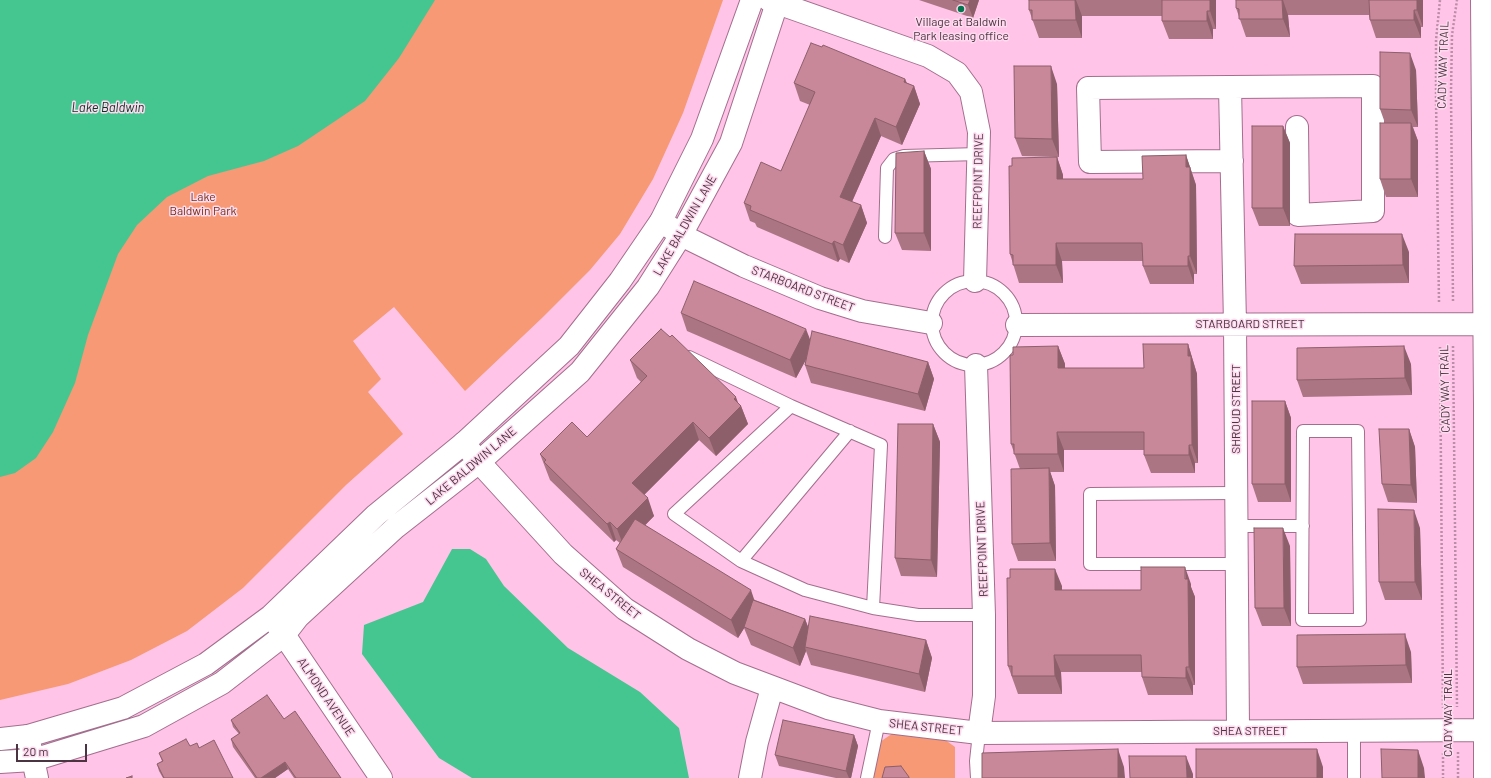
<!DOCTYPE html>
<html>
<head>
<meta charset="utf-8">
<style>
	body { margin:0 }
	#map { position:relative; width:1491px; height:778px; overflow:hidden; background:#ffc4e7; font-family:Barlow,sans-serif }
	canvas { display:block }
	.scale { position:absolute; left:16px; top:744px; width:71px; height:18px; box-sizing:border-box; border:2px solid #4b3341; border-top:0; padding-left:5px; font-size:12px; line-height:14px; white-space:nowrap; color:#4b3341; -webkit-text-stroke:3px #fedaef; paint-order:stroke }
</style>
</head>
<body>
<div id="map">
<canvas width="1491" height="778"></canvas>
<div class="scale">20 m</div>
</div>
<script>
const ctx = document.querySelector('canvas').getContext('2d');
ctx.lineJoin = 'round';
function fill(path, color) { ctx.fillStyle = color; ctx.fill(path, 'evenodd'); }
const toPath = rows => new Path2D(rows.map(r => 'M' + r).join(''));
function trace(path, color, width, dash) { ctx.strokeStyle = color; ctx.lineWidth = width; ctx.lineCap = dash ? 'butt' : 'round'; ctx.setLineDash(dash || []); ctx.stroke(path); }
function write(font, color, halo, rows, align = 'center') {
  ctx.font = font + ' Barlow,sans-serif'; ctx.lineWidth = 3; ctx.setLineDash([]); ctx.textBaseline = 'middle'; ctx.strokeStyle = halo; ctx.fillStyle = color; for (const [text, x, y, turn = 0] of rows) {
    ctx.save(); ctx.translate(x, y); ctx.rotate((+turn || 0) * Math.PI / 180); ctx.textAlign = isNaN(turn) ? turn : align; if (halo) ctx.strokeText(text, 0, 0); ctx.fillText(text, 0, 0); ctx.restore();
  }
}
fill(toPath([
	[105,0,723,0,683,113,653,179,620,234,590,270,542,318,465,391,394,307,353,341,381,379,368,392,403,434,346,485,243,588,187,631,131,660,68,684,0,700,0,85],
	[893,733,944,739,955,747,955,778,872,778,880,742]
]), '#f69974');
fill(toPath([
	[0,0,435,0,399,58,365,101,298,146,264,161,208,176,167,197,137,225,118,254,88,335,75,383,53,432,36,458,15,473,0,477],
	[452,549,470,549,486,559,504,586,568,648,640,692,679,728,689,778,472,778,439,758,362,654,364,625,423,602]
]), '#45c691');
const lane = toPath([
	[885,237,887,168,894,159,904,156,979,154],
	'932 323a42 42 0 1 1 84 0a42 42 0 1 1-84 0Z',
	[689,357,791,406,881,445,873,608],
	[791,406,674,514,741,561,805,590,873,608,918,615,984,615],
	[1303,431,1358,431,1360,620,1302,620,1303,431],
	[1236,493,1090,494,1090,564,1237,564],
	[1236,526,1303,526],
	[741,561,850,431],
	[867,778,879,721],
	[977,778,976,761,979,733],
	[1354,778,1354,731]
]);
const street = toPath([
	[769,0,928,56,957,73,971,92,979,132,975,281],
	[1482,0,1485,404,1485,778],
	[1230,87,1235,324,1238,731],
	[1232,161,1090,162,1088,88,1373,86,1373,211,1298,215,1297,127],
	[661,221,681,235,744,266,820,298,862,311,931,323],
	[1017,325,1484,324],
	[976,365,984,615,984,696,979,733],
	[464,443,479,462,563,554,625,609,688,649,735,673,828,708,879,721,979,733,1485,730],
	[274,620,381,778],
	[28,736,37,778],
	[750,778,757,742,772,688]
]);
const secondary = toPath([
	[0,739,28,736,123,708,206,664,271,616,376,515,464,443,569,346,620,281,661,221,702,139,752,0],
	[0,762,33,760,144,726,222,683,284,635,298,617,396,527,479,462,580,372,648,287,681,235,731,143,778,0]
]);
trace(lane, '#a36e8e', 14);
trace(street, '#a36e8e', 24);
trace(secondary, '#a36e8e', 24);
trace(toPath([
	[1453,301,1451,92,1452,35,1457,0],
	[1439,302,1436,98,1436,40,1440,0],
	[1453,346,1457,707],
	[1440,347,1443,708],
	[1458,752,1458,778],
	[1443,753,1443,778]
]), '#ba8da8', 2.5, [2, 2]);
trace(lane, '#fff', 12);
trace(street, '#fff', 22);
trace(secondary, '#fff', 22);
fill(toPath([
	[919,0,979,0,973,18],
	[1029,0,1216,0,1216,29,1213,29,1213,39,1169,39,1162,21,1162,16,1082,16,1082,38,1039,38,1029,10],
	[1236,0,1423,0,1423,27,1421,27,1421,38,1376,38,1370,20,1369,15,1288,15,1290,37,1246,37,1236,8],
	[1416,70,1418,127,1413,127,1418,141,1418,197,1386,197,1380,179,1385,123,1380,109],
	[905,79,907,83,914,86,920,104,902,145,881,136,852,202,861,205,867,223,849,263,840,259,838,262,757,227,755,223,750,221,744,203,781,171,810,105,800,101,794,83],
	[1057,84,1059,157,1022,156,1015,138],
	[1283,126,1290,143,1290,226,1259,226,1252,208],
	[924,151,931,169,931,251,902,250,895,233],
	[1186,155,1196,185,1197,274,1194,274,1194,284,1150,284,1143,266,1143,261,1062,261,1063,283,1019,283,1010,254,1012,166,1057,157,1063,175,1063,179,1143,179],
	[1409,252,1409,283,1301,284,1294,266],
	[681,313,810,340,928,362,934,379,925,411,811,383,805,365,806,359,796,378,687,331],
	[1188,344,1197,374,1198,463,1195,463,1195,473,1151,473,1144,455,1144,450,1064,450,1064,472,1050,472,1055,486,1056,561,1018,561,1012,544,1020,469,1011,444,1058,346,1065,364,1065,368,1144,368],
	[630,360,738,403,741,406,748,424,716,456,699,440,644,495,654,516,645,525,755,600,805,619,808,627,926,640,932,658,925,692,811,665,806,651,800,666,751,645,744,628,738,638,623,567,616,549,620,543,616,540,614,542,550,480,540,454,587,437,641,382,637,378],
	[1411,364,1412,395,1303,397,1297,380],
	[1285,401,1291,418,1291,502,1258,502,1252,484],
	[933,424,940,442,937,577,901,576,895,558],
	[1409,429,1415,447,1417,503,1388,502,1382,484],
	[1420,528,1422,600,1385,600,1379,582],
	[1290,546,1291,626,1262,626,1255,608],
	[1191,584,1191,587,1195,597,1195,685,1193,685,1193,695,1148,695,1142,677,1142,672,1061,672,1062,694,1018,694,1008,666,1062,586,1062,590,1141,590],
	[1411,652,1412,683,1303,684,1297,667],
	[284,719,341,778,294,778,288,769,275,778,255,778,233,747,231,739,239,734,233,727,231,720],
	[854,735,858,746,851,778,836,778,779,766,775,755],
	[190,746,199,748,233,778,163,778,159,771,157,764,162,761,159,753]
]), '#ac7584');
fill(toPath([
	[970,0,979,0,973,18,968,5],
	[1075,0,1076,0,1082,16,1082,38,1076,20],
	[1210,0,1216,0,1216,29,1210,11],
	[1282,0,1283,0,1288,15,1290,37,1283,19],
	[1417,0,1423,0,1423,27,1417,10],
	[1414,10,1421,27,1421,38,1414,20],
	[1207,11,1213,29,1213,39,1207,21],
	[1410,53,1416,70,1418,127,1411,110],
	[1051,66,1057,84,1059,157,1052,139],
	[905,79,910,93,914,86,920,104,902,145,896,127,904,82],
	[875,118,881,136,846,215,840,197],
	[1411,123,1418,141,1418,197,1411,179],
	[1283,126,1290,143,1290,226,1283,208],
	[924,151,931,169,931,251,924,233],
	[1186,155,1196,185,1197,274,1190,256],
	[1057,157,1063,175,1063,197,1057,179],
	[861,205,867,223,849,263,843,245],
	[1402,234,1409,252,1409,283,1403,265],
	[834,241,840,259,838,262,832,244],
	[1056,243,1062,261,1063,283,1056,265],
	[1188,256,1194,274,1194,284,1188,266],
	[806,329,813,347,796,378,790,360],
	[1188,344,1197,374,1198,463,1192,445],
	[1058,346,1065,364,1065,386,1058,368],
	[1404,346,1411,364,1412,395,1405,378],
	[928,362,934,379,925,411,918,394],
	[736,397,740,408,741,406,748,424,716,456,709,438,734,399],
	[1285,401,1291,418,1291,502,1285,484],
	[693,422,699,440,638,501,632,483],
	[933,424,940,442,937,577,931,560],
	[1409,429,1415,447,1417,503,1411,485],
	[1057,432,1064,450,1064,472,1058,454],
	[1189,445,1195,463,1195,473,1189,455],
	[1049,468,1055,486,1056,561,1050,543],
	[648,498,654,516,624,547,617,529],
	[1414,510,1420,528,1422,600,1415,582],
	[610,522,616,540,614,542,607,524],
	[1283,528,1290,546,1291,626,1284,608],
	[1185,567,1191,584,1191,587,1195,597,1195,685,1189,667],
	[1055,569,1062,586,1062,608,1055,590],
	[751,590,757,608,738,638,731,620],
	[805,619,812,637,805,647,806,651,800,666,793,648],
	[1405,634,1411,652,1412,683,1406,665],
	[926,640,932,658,925,692,919,674],
	[1054,655,1061,672,1062,694,1055,676],
	[1186,667,1193,685,1193,695,1186,678],
	[854,735,858,746,851,778,849,778,846,771],
	[1118,749,1124,767,1125,778,1118,778],
	[1317,749,1323,767,1323,778,1317,778],
	[1418,750,1424,768,1425,778,1418,778],
	[1186,756,1193,774,1193,778,1187,778],
	[285,762,288,769,275,778,261,778]
]), '#8c5f6b');
const building = toPath([
	[953,0,970,0,968,5,953,0],
	[1029,0,1075,0,1076,20,1032,20,1032,10,1029,10,1029,0],
	[1162,0,1210,0,1210,11,1207,11,1207,21,1162,21,1162,0],
	[1236,0,1282,0,1283,19,1239,19,1239,9,1236,8,1236,0],
	[1369,0,1417,0,1417,10,1414,10,1414,20,1370,20,1369,0],
	[811,43,822,47,823,45,905,79,904,82,914,86,896,127,875,118,840,197,861,205,843,245,834,241,832,244,750,210,751,206,744,203,761,162,781,171,815,92,794,83,811,43],
	[1380,52,1410,53,1411,110,1380,109,1380,52],
	[1014,66,1051,66,1052,139,1015,138,1014,66],
	[1380,123,1411,123,1411,179,1380,179,1380,123],
	[1252,126,1283,126,1283,208,1252,208,1252,126],
	[924,151,924,233,895,233,896,153,924,151],
	[1186,155,1186,167,1190,167,1190,256,1188,256,1188,266,1143,266,1142,243,1056,243,1056,265,1013,265,1013,255,1010,254,1009,166,1012,166,1012,158,1057,157,1057,179,1143,179,1142,156,1186,155],
	[1295,234,1402,234,1403,265,1294,266,1295,234],
	[694,281,806,329,790,360,681,313,694,281],
	[661,329,670,337,672,335,736,397,734,399,741,406,709,438,693,422,632,483,648,498,617,529,610,522,607,524,544,462,546,460,540,454,572,422,587,437,647,376,630,360,661,329],
	[812,331,928,362,918,394,805,365,812,331],
	[1143,344,1188,344,1188,356,1191,356,1192,445,1189,445,1189,455,1144,455,1144,432,1057,432,1058,454,1014,454,1014,444,1011,444,1010,355,1013,355,1013,347,1058,346,1058,368,1144,368,1143,344],
	[1404,346,1405,378,1297,380,1297,348,1404,346],
	[1252,401,1285,401,1285,484,1252,484,1252,401],
	[898,424,933,424,931,560,895,558,898,424],
	[1379,429,1409,429,1411,485,1382,484,1379,429],
	[1049,468,1050,543,1012,544,1011,469,1049,468],
	[1378,509,1414,510,1415,582,1379,582,1378,509],
	[635,519,751,590,731,620,616,549,635,519],
	[1254,528,1283,528,1284,608,1255,608,1254,528],
	[1141,567,1185,567,1185,579,1188,579,1189,667,1186,667,1186,678,1142,677,1141,655,1054,655,1055,676,1012,676,1012,666,1008,666,1007,578,1010,578,1010,569,1055,569,1055,590,1141,590,1141,567],
	[753,600,805,619,793,648,744,627,753,600],
	[810,616,926,640,919,674,805,647,810,616],
	[1405,634,1406,665,1297,667,1297,635,1405,634],
	[267,695,284,719,295,711,341,778,296,778,285,762,261,778,257,778,231,739,240,733,231,720,267,695],
	[783,720,854,735,846,771,775,755,783,720],
	[186,739,190,746,197,743,199,748,214,740,233,778,164,778,157,764,163,761,159,753,186,739],
	[1118,749,1118,778,982,778,982,753,1118,749],
	[1196,749,1317,749,1317,778,1196,778,1196,749],
	[1381,749,1418,750,1418,778,1382,778,1381,749],
	[1129,756,1186,756,1187,778,1130,778,1129,756],
	[901,766,909,777,909,778,882,778,885,767,901,766],
	[132,776,132,778,126,778,132,776]
]);
fill(building, '#c88899');
trace(building, '#8c5f6b', 1);
for (const [x, y, r, color] of [
	[961,9,4,"#037650"]
]) { const dot = new Path2D(); dot.arc(x, y, r, 0, 2 * Math.PI); ctx.fillStyle = color; ctx.fill(dot); trace(dot, '#fedaef', 1.5); }
write('12px', '#4b3341', '#fedaef', [
	["Village at Baldwin",961,22],
	["Park leasing office",961,36]
]);
write('12px', '#4b3341', '#fedaef', [
	["CADY WAY TRAIL",1443,65,-88],
	["REEFPOINT DRIVE",978,181,-89],
	["LAKE BALDWIN LANE",685,225,-60],
	["STARBOARD STREET",803,289,21],
	["STARBOARD STREET",1250,324],
	["CADY WAY TRAIL",1445,389,-91],
	["SHROUD STREET",1236,409,-90],
	["LAKE BALDWIN LANE",471,466,-40],
	["REEFPOINT DRIVE",982,549,-92],
	["SHEA STREET",610,594,39],
	["ALMOND AVENUE",326,697,56],
	["CADY WAY TRAIL",1448,713,-90],
	["SHEA STREET",926,727,6],
	["SHEA STREET",1250,731]
]);
write('12px', '#702f12', '#fedaef', [
	["Lake",203,197],
	["Baldwin Park",203,211]
]);
write('italic 13px', '#003622', '#fedaef', [
	["Lake Baldwin",108,108]
]);
</script>
</body>
</html>
